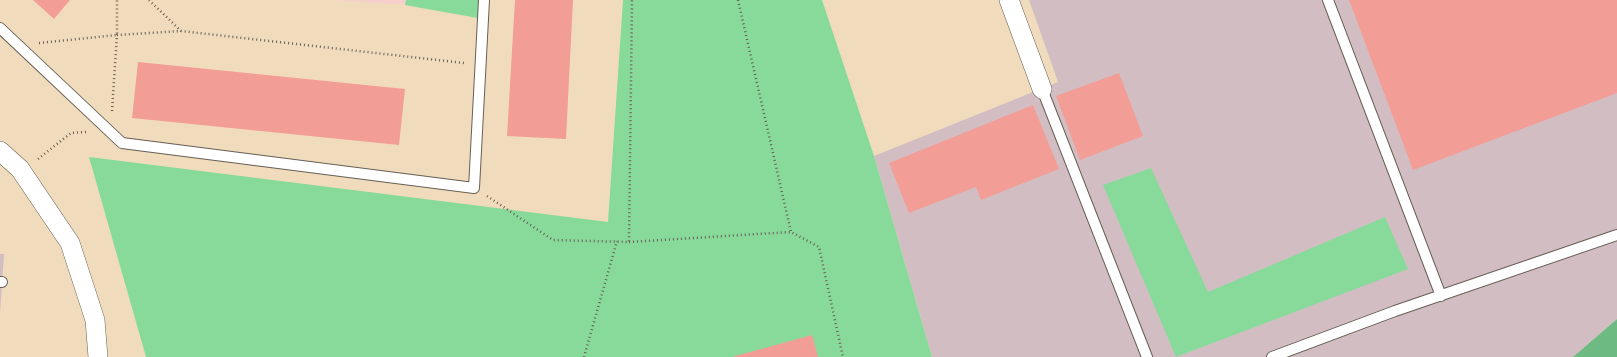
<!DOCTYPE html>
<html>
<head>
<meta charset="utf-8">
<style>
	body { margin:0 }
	canvas { display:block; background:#f0dcbc }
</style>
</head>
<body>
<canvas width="1617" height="357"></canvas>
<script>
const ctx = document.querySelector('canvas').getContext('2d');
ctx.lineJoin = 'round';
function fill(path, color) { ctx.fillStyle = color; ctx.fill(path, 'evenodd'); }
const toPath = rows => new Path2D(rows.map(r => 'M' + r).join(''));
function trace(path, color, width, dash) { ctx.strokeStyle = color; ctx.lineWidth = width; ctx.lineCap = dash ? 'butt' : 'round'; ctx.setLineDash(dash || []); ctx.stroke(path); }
fill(toPath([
	[331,0,406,0,405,5]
]), '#f7d0cb');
fill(toPath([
	[1029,0,1617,0,1617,319,1573,357,932,357,874,156,1058,82],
	[0,254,4,254,0,314]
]), '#d2bec2');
fill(toPath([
	[406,0,484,0,483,19,405,5],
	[623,0,822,0,874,156,932,357,146,357,89,157,608,222],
	[1151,168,1208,292,1385,217,1408,269,1176,357,1103,185]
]), '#88da9b');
fill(toPath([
	[1617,319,1617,357,1573,357]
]), '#6eba83');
fill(toPath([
	[33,0,70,0,54,19],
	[515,0,573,0,566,139,507,136],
	[1349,0,1617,0,1617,93,1413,170],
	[138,62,405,89,399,145,132,118],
	[1119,73,1143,136,1080,160,1056,96],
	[1033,105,1059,169,981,200,976,187,909,213,889,163],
	[812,335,818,357,732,357]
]), '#f39d97');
const lane = toPath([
	[1328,0,1441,296],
	[0,28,122,143,474,188,484,0],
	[1042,89,1147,357],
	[0,282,2,282],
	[1272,357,1395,311,1617,235]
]);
const street = toPath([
	[1009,0,1042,89],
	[0,151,20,169,70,243,95,320,98,357]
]);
trace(lane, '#665f54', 12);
trace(street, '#665f54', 20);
trace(toPath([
	[149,0,181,31],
	[738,0,791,232],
	[39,43,117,35,117,0],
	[112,111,117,35,181,31,464,63],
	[38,159,71,133,86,132],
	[487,196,553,240,629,242,632,0],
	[629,242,791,232,819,247,843,357],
	[584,357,617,241]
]), '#665f54', 2.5, [1, 3]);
trace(lane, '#fff', 10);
trace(street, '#fff', 19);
</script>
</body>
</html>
